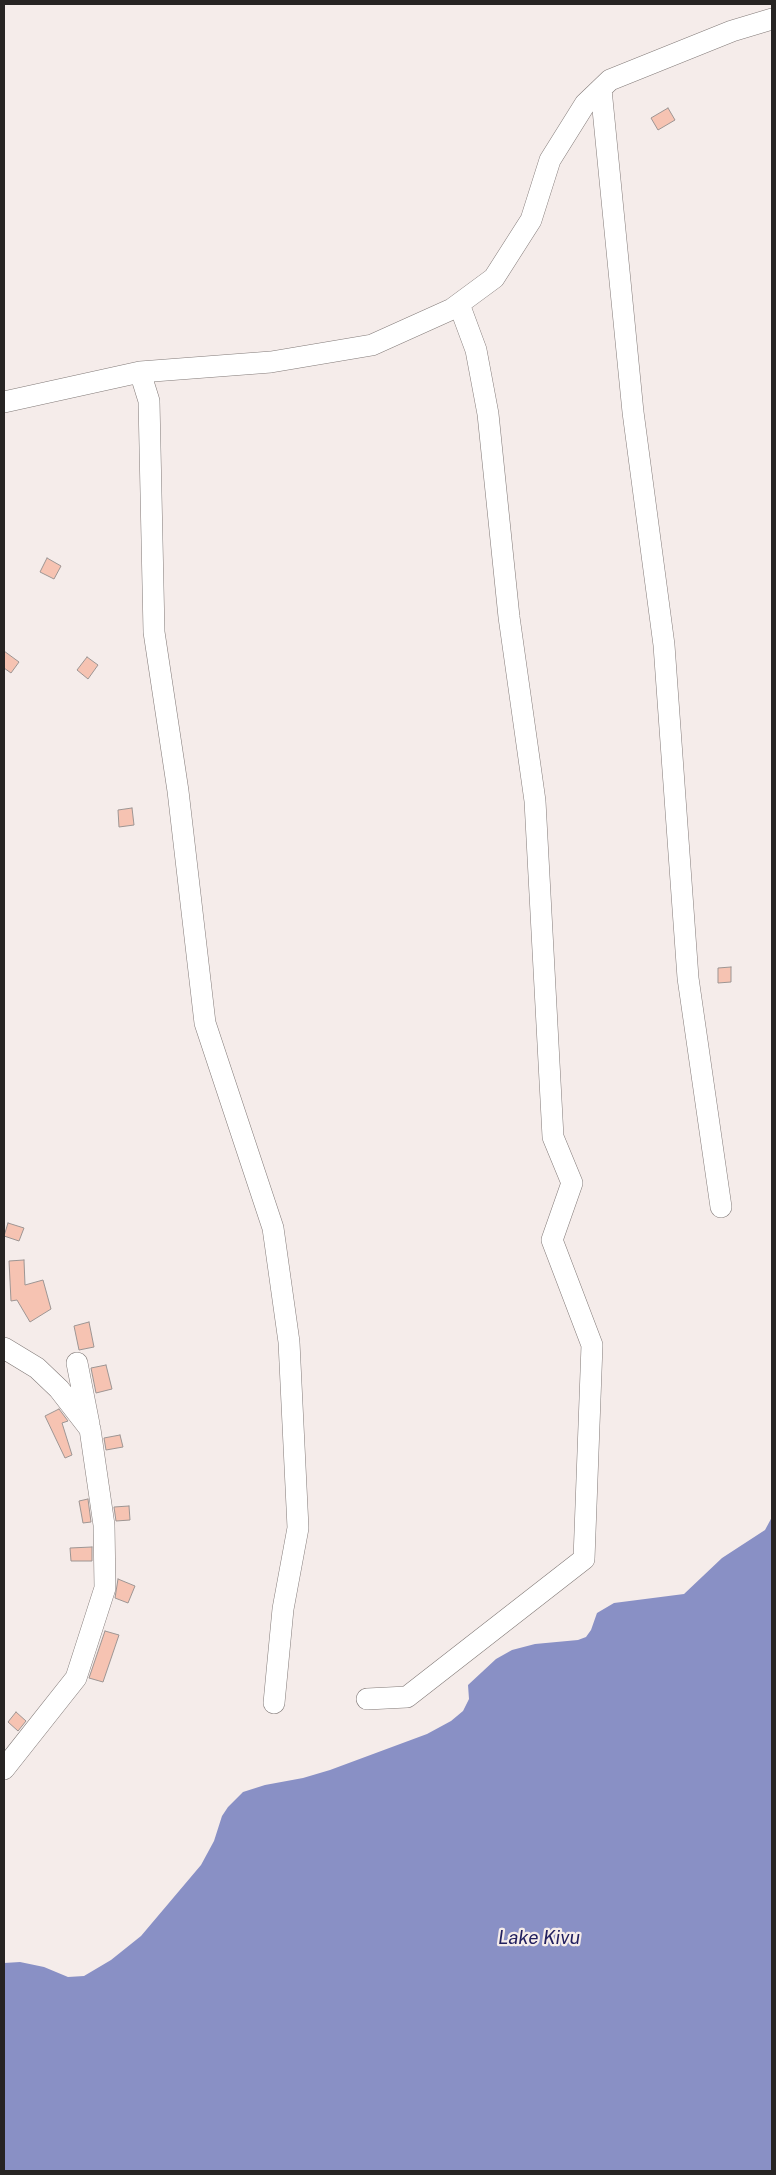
<!DOCTYPE html>
<html>
<head>
<meta charset="utf-8">
<style>
	body { margin:0 }
	#map { position:relative; width:776px; height:2175px; overflow:hidden; background:#f5ecea; font-family:"Public Sans",sans-serif }
	canvas { display:block }
	.frame { position:absolute; inset:0; border:5px solid #272423; pointer-events:none }
</style>
</head>
<body>
<div id="map">
<canvas width="776" height="2175"></canvas>
<div class="frame"></div>
</div>
<script>
const ctx = document.querySelector('canvas').getContext('2d');
ctx.lineJoin = 'round';
function fill(path, color) { ctx.fillStyle = color; ctx.fill(path, 'evenodd'); }
const toPath = rows => new Path2D(rows.map(r => 'M' + r).join(''));
function trace(path, color, width, dash) { ctx.strokeStyle = color; ctx.lineWidth = width; ctx.lineCap = dash ? 'butt' : 'round'; ctx.setLineDash(dash || []); ctx.stroke(path); }
function write(font, color, halo, rows, align = 'center') {
  ctx.font = font + ' "Public Sans",sans-serif'; ctx.lineWidth = 4.5; ctx.setLineDash([]); ctx.textBaseline = 'middle'; ctx.strokeStyle = halo; ctx.fillStyle = color; for (const [text, x, y, turn = 0] of rows) {
    ctx.save(); ctx.translate(x, y); ctx.rotate((+turn || 0) * Math.PI / 180); ctx.textAlign = isNaN(turn) ? turn : align; if (halo) ctx.strokeText(text, 0, 0); ctx.fillText(text, 0, 0); ctx.restore();
  }
}
fill(toPath([
	[772,1517,772,2171,4,2171,4,1963,20,1962,44,1967,68,1977,84,1976,111,1960,141,1936,201,1865,214,1841,222,1816,228,1807,243,1792,265,1785,303,1778,330,1770,427,1734,451,1721,463,1711,469,1699,468,1685,496,1659,512,1650,535,1644,578,1640,586,1637,591,1630,597,1613,614,1603,684,1594,722,1558,765,1530]
]), '#8990c5');
const building = toPath([
	[668,108,675,120,658,130,651,118,668,108],
	[47,558,61,566,54,579,40,572,47,558],
	[4,651,19,662,11,673,4,668,4,651],
	[87,657,98,665,88,679,77,670,87,657],
	[132,808,134,825,119,827,118,810,132,808],
	[731,967,731,982,718,983,718,968,731,967],
	[8,1223,24,1228,19,1241,4,1236,8,1223],
	[24,1260,25,1285,43,1280,51,1309,30,1322,17,1300,11,1301,9,1261,24,1260],
	[89,1322,94,1347,79,1350,74,1326,89,1322],
	[106,1365,112,1389,96,1393,91,1368,106,1365],
	[59,1409,68,1421,62,1423,72,1455,65,1458,45,1416,59,1409],
	[120,1435,123,1447,106,1450,104,1438,120,1435],
	[88,1499,91,1522,83,1523,79,1501,88,1499],
	[129,1506,130,1520,116,1521,114,1507,129,1506],
	[92,1547,92,1561,71,1561,70,1548,92,1547],
	[118,1579,135,1586,128,1603,115,1598,118,1579],
	[105,1631,119,1635,103,1682,89,1678,105,1631],
	[16,1712,26,1721,18,1731,8,1722,16,1712]
]);
fill(building, '#f6c3b2');
trace(building, '#9d9593', 1);
const minor = toPath([
	[601,89,633,412,664,645,688,978,721,1207],
	[140,372,149,401,154,632,178,791,205,1023,273,1228,289,1342,298,1528,283,1609,274,1703],
	[4,402,140,372,271,362,372,345,452,309,494,278,531,220,550,160,585,104,610,80,732,31,772,19],
	[4,1348,37,1368,59,1389,90,1429,104,1525,105,1588,76,1678,4,1769],
	[77,1363,89,1424],
	[367,1699,407,1697,584,1559,592,1345,552,1240,572,1183,553,1137,535,801,509,617,488,414,476,350,459,304]
]);
trace(minor, '#827a78', 22);
trace(minor, '#fff', 21);
write('italic 19px', '#222060', '#f5ecea', [
	["Lake Kivu",539,1938]
]);
</script>
</body>
</html>
